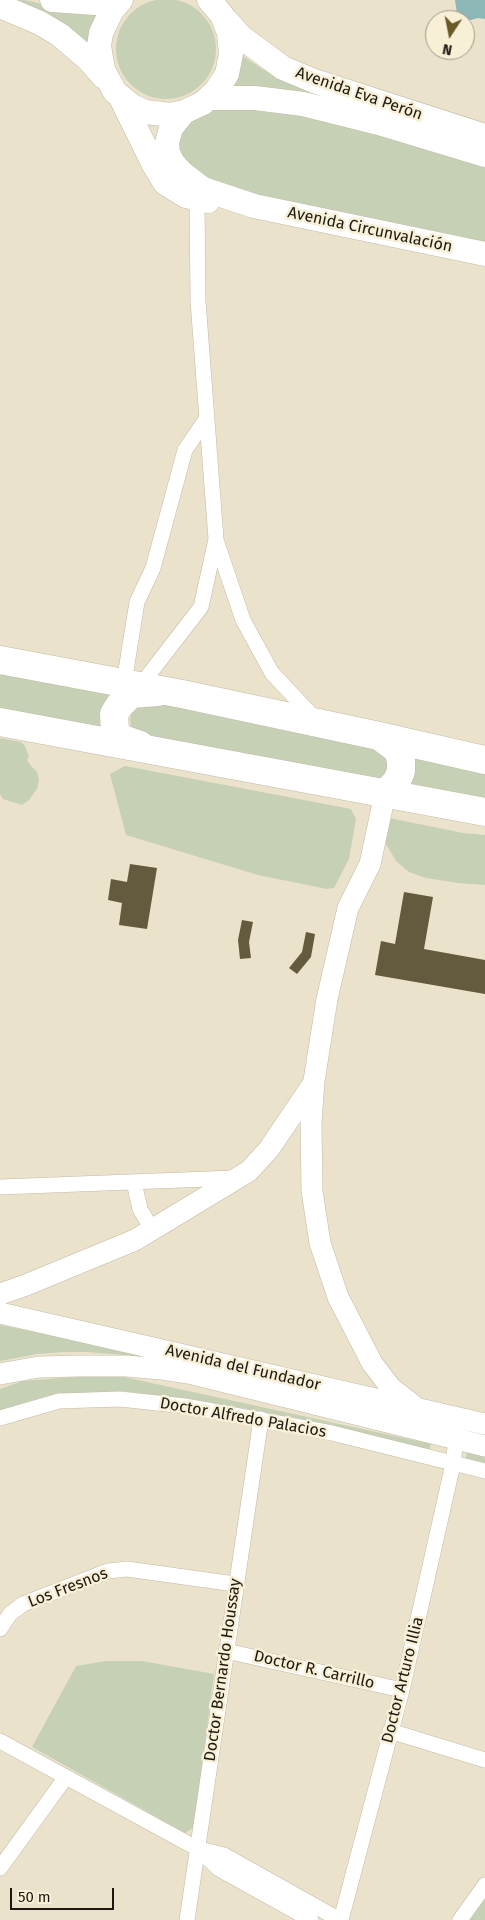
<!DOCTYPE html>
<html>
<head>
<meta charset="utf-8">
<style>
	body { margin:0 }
	#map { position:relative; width:485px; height:1920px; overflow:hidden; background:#eae2ca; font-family:"Fira Sans",sans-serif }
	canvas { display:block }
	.north { position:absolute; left:425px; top:10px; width:50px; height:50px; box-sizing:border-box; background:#f8efd7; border:1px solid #a09987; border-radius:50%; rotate:191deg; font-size:14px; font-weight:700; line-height:20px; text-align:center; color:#1c1910 }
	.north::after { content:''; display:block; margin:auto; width:18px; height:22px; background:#685926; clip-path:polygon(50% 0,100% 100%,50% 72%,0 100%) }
	.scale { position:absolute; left:10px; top:1888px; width:104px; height:22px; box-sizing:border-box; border:2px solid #1c1910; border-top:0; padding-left:6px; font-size:15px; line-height:18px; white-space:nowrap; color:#1c1910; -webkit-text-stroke:4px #f8efd7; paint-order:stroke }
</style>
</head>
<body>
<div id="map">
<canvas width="485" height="1920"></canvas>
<div class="north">N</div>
<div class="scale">50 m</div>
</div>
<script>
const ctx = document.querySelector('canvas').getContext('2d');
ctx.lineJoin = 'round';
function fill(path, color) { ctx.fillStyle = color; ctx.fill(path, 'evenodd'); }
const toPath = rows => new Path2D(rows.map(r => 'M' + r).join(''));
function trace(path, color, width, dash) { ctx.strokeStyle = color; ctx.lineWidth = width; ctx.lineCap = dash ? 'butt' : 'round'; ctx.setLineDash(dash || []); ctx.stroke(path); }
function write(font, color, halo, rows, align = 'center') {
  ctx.font = font + ' "Fira Sans",sans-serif'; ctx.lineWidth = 5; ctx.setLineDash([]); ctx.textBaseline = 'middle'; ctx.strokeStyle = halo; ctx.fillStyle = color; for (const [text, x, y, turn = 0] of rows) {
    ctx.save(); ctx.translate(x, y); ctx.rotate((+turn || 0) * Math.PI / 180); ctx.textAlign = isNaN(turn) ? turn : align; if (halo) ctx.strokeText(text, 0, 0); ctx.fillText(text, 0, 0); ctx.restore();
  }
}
fill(toPath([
	'116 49a50 50 0 1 1 100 0a50 50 0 1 1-100 0Z',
	[6,0,24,0,53,6,98,8,92,46],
	[234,50,262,69,285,80,376,111,224,85],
	[262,106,485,161,485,242,256,200,184,170,172,133,202,110],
	[0,666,118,688,107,736,0,715],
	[147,701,377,749,394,760,386,780,144,735,135,732,131,727,130,720,132,712,137,705],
	[0,738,21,742,25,746,29,757,27,760,31,766,37,772,39,780,37,789,29,800,22,805,3,799,0,794],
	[406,750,485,768,485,805,401,790],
	[125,766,351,809,356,819,349,859,334,888,327,889,258,875,126,835,110,774],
	[389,818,463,833,485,835,485,885,458,883,426,878,409,872,396,861,386,844,384,829],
	[0,1325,124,1350,485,1432,485,1436,123,1355,88,1352,65,1352,37,1354,0,1361],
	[88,1376,124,1377,431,1444,429,1451,262,1413,163,1396,122,1391,61,1394,27,1402,0,1411,0,1389,23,1381],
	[467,1452,485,1456,485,1465,465,1460],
	[106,1661,142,1661,214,1674,194,1827,185,1833,32,1747,76,1666],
	[485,1899,485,1920,469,1920]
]), '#c6d0b5');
fill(toPath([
	[455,0,485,0,485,19,478,18,471,20,464,19,457,14]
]), '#8cb7b6');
fill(toPath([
	[130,864,157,868,147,929,119,925,122,903,108,900,111,879,127,882],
	[404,892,433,897,424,949,485,960,485,994,375,975,381,941,395,944],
	[242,920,253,922,249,942,251,958,240,959,238,940],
	[306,932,315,934,311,957,297,974,289,968,302,952]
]), '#645a3d');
const street = toPath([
	[216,540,243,620,272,673,316,720],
	[124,683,137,602,153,568,185,450,207,418],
	[140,686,201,607,216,539,198,301,197,199],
	[134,1182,140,1209,153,1231],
	[0,1187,234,1178],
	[0,1418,59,1401,120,1399,185,1406,332,1433,485,1471],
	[0,1629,10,1614,23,1604,108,1571,127,1569,235,1584],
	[226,1651,402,1690],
	[390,1731,485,1760],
	[0,1741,198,1849,219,1869,311,1920],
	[199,1849,224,1855,340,1920],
	[0,1868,66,1777],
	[187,1920,261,1419],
	[341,1920,402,1690,453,1464,456,1439],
	[460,1920,485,1885]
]);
const secondary = toPath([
	[385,794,370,864,348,908,327,999,314,1081,311,1123,312,1191,320,1243,338,1297,372,1363,391,1388,417,1408],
	[0,1294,26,1285,135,1240,249,1171,269,1149,313,1084],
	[0,1313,485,1424],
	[0,1374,39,1367,79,1366,127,1366,161,1369,193,1374,485,1446]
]);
const primary = toPath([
	[52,0,95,3,120,1],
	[121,0,112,10,101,33,99,46,103,70,115,92,132,106,145,112,171,115,184,112,203,103,216,91,227,74,231,54,229,33,222,15,209,0],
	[0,6,40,23,60,35,87,58,104,77],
	[226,20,241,37,283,68,314,81,485,136],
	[121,98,154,165,165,183,186,196,208,201],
	[209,98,255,98,303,104,379,123,485,155],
	[184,112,171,128,167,143,168,153,173,163,181,172,203,189,254,206,485,254]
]);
const highway = toPath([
	[0,660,182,694,379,736,485,760],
	[0,722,485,812],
	[379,736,398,750,401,761,401,771,397,781,385,794],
	[140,745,120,738,115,732,114,714,119,706,131,694,158,692]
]);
trace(street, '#c2baa3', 16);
trace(secondary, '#c2baa3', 22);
trace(primary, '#c2baa3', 25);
trace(highway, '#c2baa3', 29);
trace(street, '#fff', 15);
trace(secondary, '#fff', 21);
trace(primary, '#fff', 24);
trace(highway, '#fff', 28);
write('16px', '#1c1910', '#f8efd7', [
	["Avenida Eva Perón",359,94,19],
	["Avenida Circunvalación",370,230,12],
	["Avenida del Fundador",243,1368,13],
	["Doctor Alfredo Palacios",243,1418,10],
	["Los Fresnos",68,1588,-21],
	["Doctor Bernardo Houssay",223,1670,-82],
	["Doctor R. Carrillo",314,1670,13],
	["Doctor Arturo Illia",403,1680,-76]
]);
</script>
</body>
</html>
